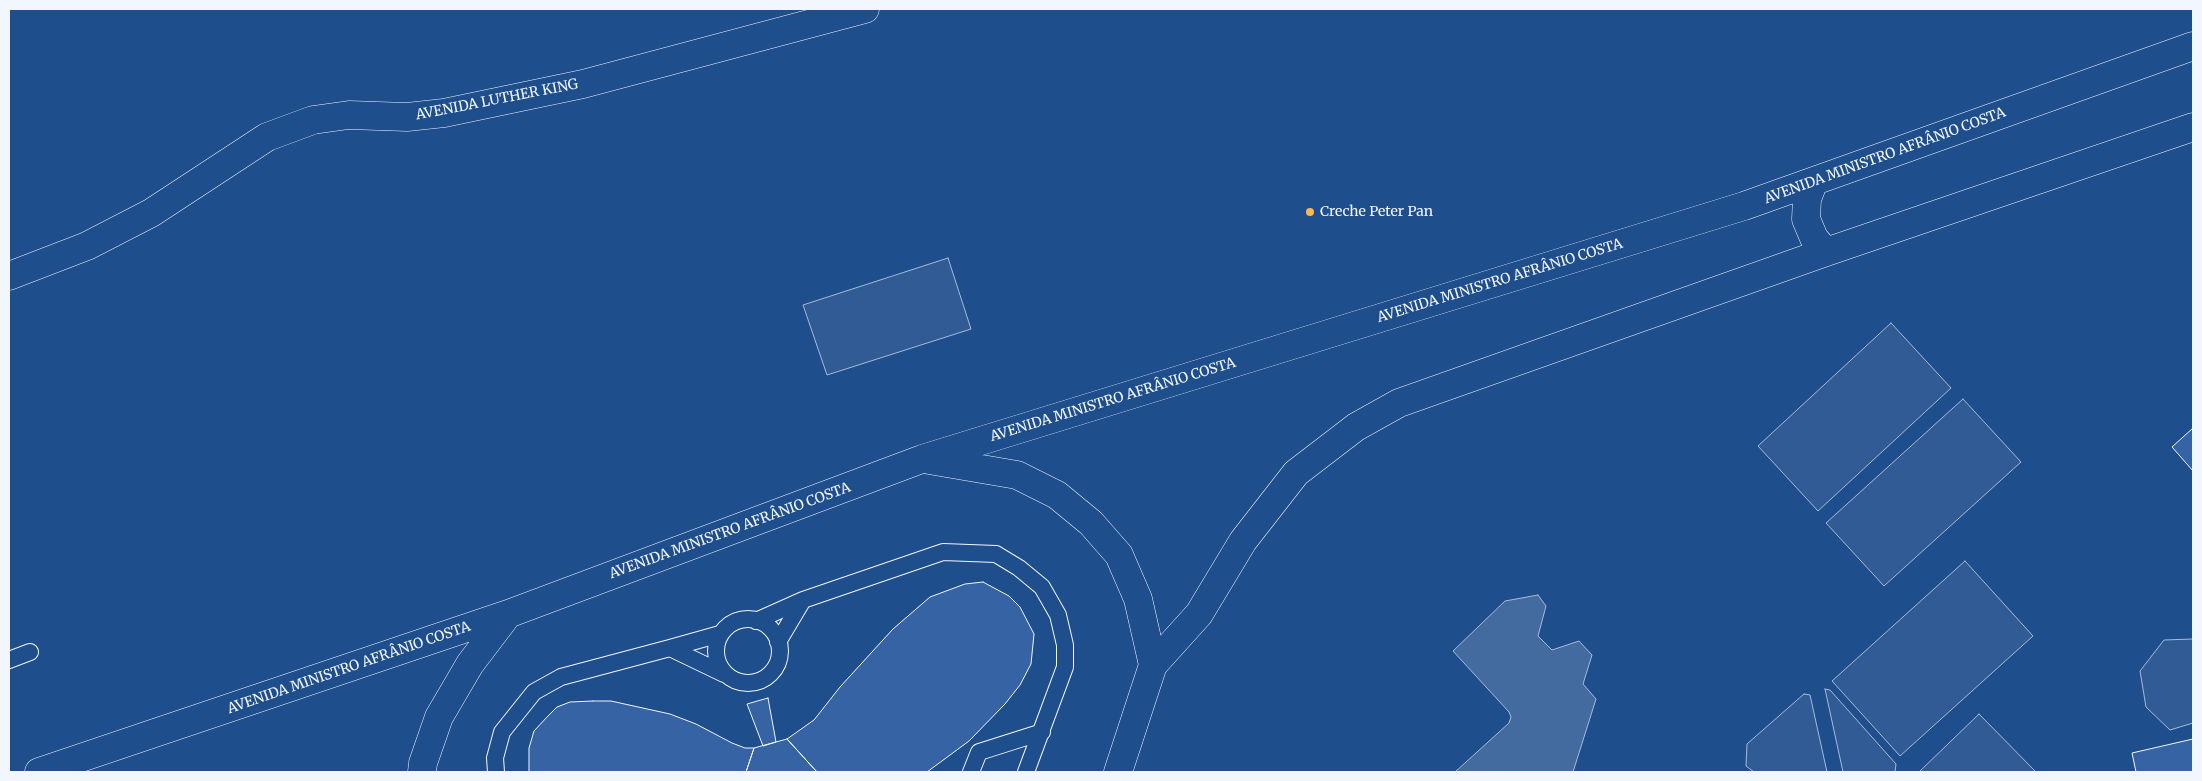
<!DOCTYPE html>
<html>
<head>
<meta charset="utf-8">
<style>
	body { margin:0 }
	#map { position:relative; width:2202px; height:781px; overflow:hidden; background:#1f4e8c; font-family:Merriweather,serif }
	canvas { display:block }
	.frame { position:absolute; inset:0; border:10px solid #f2f6ff; pointer-events:none }
</style>
</head>
<body>
<div id="map">
<canvas width="2202" height="781"></canvas>
<div class="frame"></div>
</div>
<script>
const ctx = document.querySelector('canvas').getContext('2d');
ctx.lineJoin = 'round';
function fill(path, color) { ctx.fillStyle = color; ctx.fill(path, 'evenodd'); }
const toPath = rows => new Path2D(rows.map(r => 'M' + r).join(''));
function trace(path, color, width, dash) { ctx.strokeStyle = color; ctx.lineWidth = width; ctx.lineCap = dash ? 'butt' : 'round'; ctx.setLineDash(dash || []); ctx.stroke(path); }
function write(font, color, halo, rows, align = 'center') {
  ctx.font = font + ' Merriweather,serif'; ctx.lineWidth = 4; ctx.setLineDash([]); ctx.textBaseline = 'middle'; ctx.strokeStyle = halo; ctx.fillStyle = color; for (const [text, x, y, turn = 0] of rows) {
    ctx.save(); ctx.translate(x, y); ctx.rotate((+turn || 0) * Math.PI / 180); ctx.textAlign = isNaN(turn) ? turn : align; if (halo) ctx.strokeText(text, 0, 0); ctx.fillText(text, 0, 0); ctx.restore();
  }
}
const green = toPath([
	[948,258,971,329,827,375,803,305,948,258],
	[1891,323,1951,388,1818,511,1758,446,1891,323],
	[1963,399,2021,462,1884,586,1826,523,1963,399],
	[1965,561,2033,636,1900,756,1832,681,1965,561],
	[2193,639,2193,723,2170,730,2146,707,2140,671,2164,640,2193,639],
	[1825,689,1830,690,1896,764,1895,772,1843,772,1825,689],
	[1804,694,1810,695,1827,772,1754,772,1746,766,1747,744,1804,694],
	[1979,714,2036,772,1919,772,1979,714]
]);
fill(green, '#305b95');
trace(green, '#a8bbd7', 1);
const water = toPath([
	[1538,595,1546,606,1538,636,1552,650,1579,641,1592,655,1583,684,1596,699,1573,772,1455,772,1509,723,1511,717,1509,712,1453,651,1505,601,1538,595]
]);
fill(water, '#446ba0');
trace(water, '#a8bbd7', 1);
const building = toPath([
	[2193,428,2193,471,2172,447,2193,428],
	[983,582,1009,596,1020,607,1034,634,1031,664,1020,685,1005,704,969,741,927,772,817,772,787,739,814,720,840,687,893,629,930,597,965,584,983,582],
	[768,698,776,742,763,746,747,704,768,698],
	[593,701,611,701,670,714,696,724,732,743,745,748,754,748,746,772,529,772,529,748,534,731,547,717,557,707,570,702,593,701],
	[787,739,817,772,746,772,754,748,787,739],
	[2193,739,2193,772,2136,772,2132,753,2193,739]
]);
fill(building, '#3563a3');
trace(building, '#f2f6ff', 1);
const service = toPath([
	[803,600,943,552,996,554,1019,568,1042,587,1058,615,1065,645,1065,667,1026,772],
	'716 651a32 32 0 1 1 64 0a32 32 0 1 1-64 0Z',
	[756,621,803,600,778,642],
	[720,634,670,648,724,674],
	[9,660,30,652],
	[496,772,495,758,502,732,534,692,561,677,670,648],
	[971,772,979,752,1042,732]
]);
const minor = toPath([
	[9,276,87,246,151,213,267,137,313,120,349,115,407,117,444,113,583,84,865,9]
]);
const tertiary = toPath([
	[1814,181,1807,199,1806,219,1814,238,1826,252],
	[929,460,1017,475,1057,495,1091,523,1119,555,1138,599,1153,665],
	[39,772,508,614,922,459,1744,206,2193,46],
	[422,772,423,763,439,717,470,664,508,614],
	[1118,772,1153,665,1199,614,1243,541,1296,473,1356,427,1399,403,1826,252,2193,127]
]);
trace(service, '#f2f6ff', 18);
trace(minor, '#f2f6ff', 29);
trace(tertiary, '#f2f6ff', 29);
trace(service, '#1f4e8c', 16);
trace(minor, '#1f4e8c', 28);
trace(tertiary, '#1f4e8c', 28);
for (const [x, y, r, color] of [
	[1310,212,5,"#ffb74d"]
]) { const dot = new Path2D(); dot.arc(x, y, r, 0, 2 * Math.PI); ctx.fillStyle = color; ctx.fill(dot); trace(dot, '#1f4e8c', 2); }
write('14px', '#f2f6ff', '#1f4e8c', [
	["AVENIDA LUTHER KING",497,100,-11],
	["AVENIDA MINISTRO AFRÂNIO COSTA",1885,156,-20],
	["AVENIDA MINISTRO AFRÂNIO COSTA",1500,281,-17],
	["AVENIDA MINISTRO AFRÂNIO COSTA",1113,400,-17],
	["AVENIDA MINISTRO AFRÂNIO COSTA",730,531,-20],
	["AVENIDA MINISTRO AFRÂNIO COSTA",349,668,-19]
]);
write('14px', '#f2f6ff', '#1f4e8c', [
	["Creche Peter Pan",1320,212]
], 'left');
</script>
</body>
</html>
